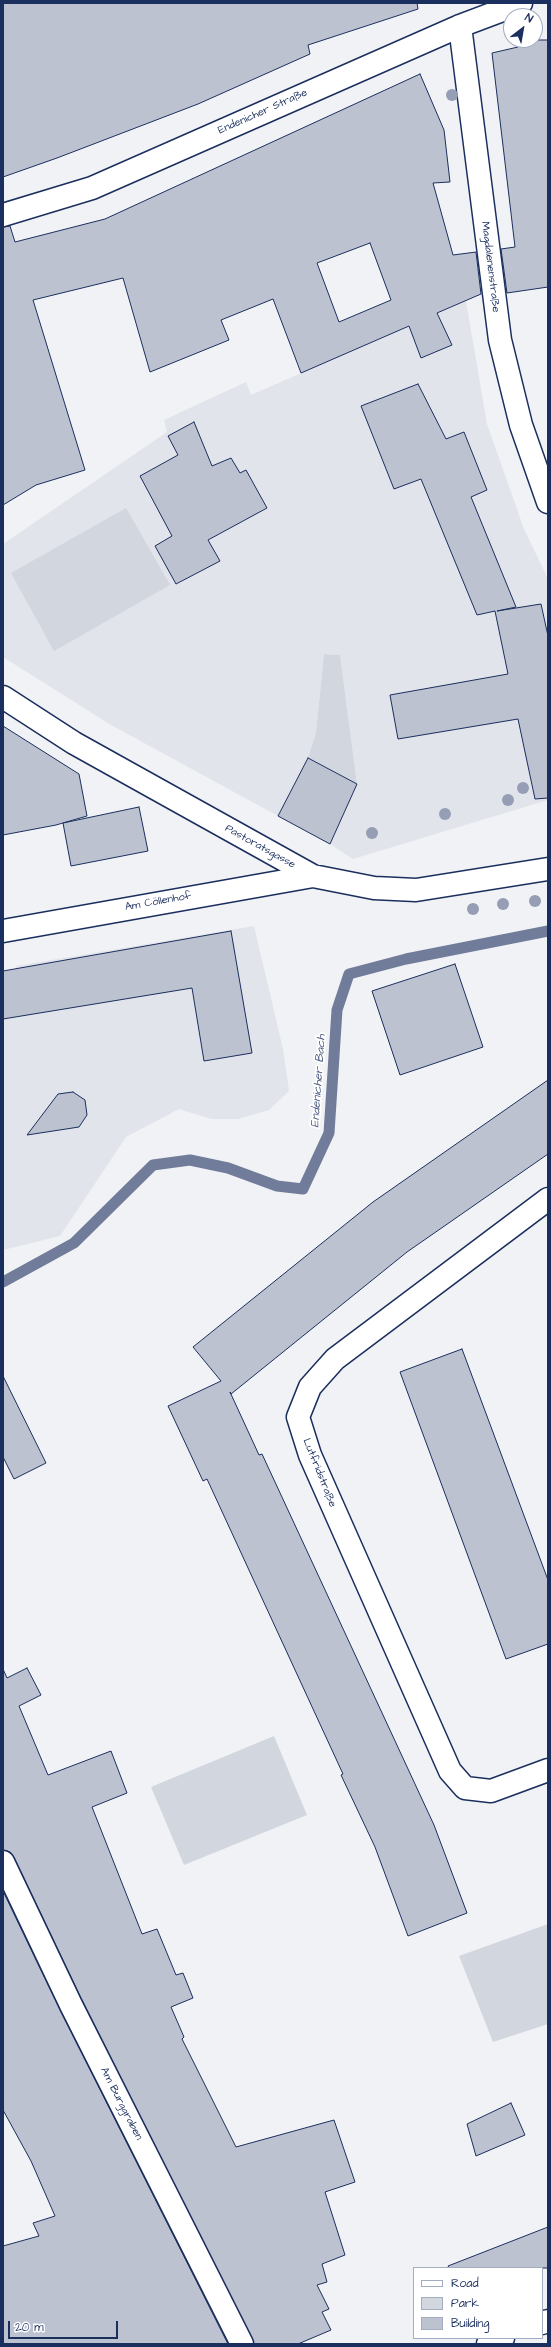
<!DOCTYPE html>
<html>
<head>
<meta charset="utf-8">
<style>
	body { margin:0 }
	#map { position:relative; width:551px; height:2347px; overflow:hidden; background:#f1f2f5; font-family:"Architects Daughter",sans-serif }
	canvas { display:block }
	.frame { position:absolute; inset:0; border:4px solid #1b2f5e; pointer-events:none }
	.legend { position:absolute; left:413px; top:2267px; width:130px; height:72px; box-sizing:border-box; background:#fff; border:1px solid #a4acbf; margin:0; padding:5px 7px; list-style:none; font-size:12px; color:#1b2f5e }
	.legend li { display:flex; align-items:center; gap:8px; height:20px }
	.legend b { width:20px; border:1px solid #a4acbf }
	.north { position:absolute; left:503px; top:8px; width:40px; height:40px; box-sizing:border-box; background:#fff; border:1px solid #a4acbf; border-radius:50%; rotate:31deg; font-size:11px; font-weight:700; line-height:16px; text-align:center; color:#1b2f5e }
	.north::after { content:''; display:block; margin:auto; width:14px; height:18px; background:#1b2f5e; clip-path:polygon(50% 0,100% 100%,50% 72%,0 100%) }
	.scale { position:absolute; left:8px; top:2321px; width:110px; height:18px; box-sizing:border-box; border:2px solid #1b2f5e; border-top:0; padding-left:5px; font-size:12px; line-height:14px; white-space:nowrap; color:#1b2f5e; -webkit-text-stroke:3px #fff; paint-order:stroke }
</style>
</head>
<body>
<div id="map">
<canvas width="551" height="2347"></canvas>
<div class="frame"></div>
<ul class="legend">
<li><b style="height:5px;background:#fff"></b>Road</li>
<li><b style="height:11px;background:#d2d6df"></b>Park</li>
<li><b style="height:11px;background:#bcc2d0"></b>Building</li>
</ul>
<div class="north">N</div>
<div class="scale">20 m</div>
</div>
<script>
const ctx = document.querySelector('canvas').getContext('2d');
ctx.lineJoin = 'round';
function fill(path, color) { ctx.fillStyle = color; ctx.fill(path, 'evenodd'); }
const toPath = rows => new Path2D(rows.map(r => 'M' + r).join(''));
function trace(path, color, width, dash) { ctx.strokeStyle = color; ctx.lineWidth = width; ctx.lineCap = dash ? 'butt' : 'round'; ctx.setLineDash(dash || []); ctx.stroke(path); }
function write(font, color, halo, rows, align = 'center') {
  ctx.font = font + ' "Architects Daughter",sans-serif'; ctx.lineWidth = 3.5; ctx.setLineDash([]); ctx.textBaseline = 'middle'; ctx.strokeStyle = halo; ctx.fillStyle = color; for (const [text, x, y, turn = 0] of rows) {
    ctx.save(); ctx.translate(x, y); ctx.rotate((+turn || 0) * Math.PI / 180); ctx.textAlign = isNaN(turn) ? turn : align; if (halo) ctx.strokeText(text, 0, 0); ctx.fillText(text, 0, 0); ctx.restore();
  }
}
fill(toPath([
	[466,301,487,424,524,529,548,579,548,800,353,859,330,844,357,784,340,655,324,654,316,732,308,758,278,816,111,725,3,657,3,544,167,432,164,420,246,382,251,395],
	[254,926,283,1049,289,1091,269,1110,238,1119,211,1119,179,1109,126,1137,60,1236,3,1250,3,989,20,985,16,966]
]), '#e1e4ea');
fill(toPath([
	[126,508,170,585,54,651,11,573],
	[324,654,340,655,357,784,308,758,316,732],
	[274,1736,307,1815,184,1865,151,1787],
	[548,1924,548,2024,493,2042,459,1956]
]), '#d2d6df');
trace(toPath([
	[3,1282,74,1243,153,1165,190,1160,228,1168,277,1186,303,1189,329,1133,337,1010,349,974,406,959,548,931]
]), '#707c9a', 11);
const building = toPath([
	[3,3,417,3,418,9,308,45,310,54,198,104,57,158,3,177,3,3],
	[518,40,548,40,548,287,507,293,501,249,515,247,492,53,518,47,518,40],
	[420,74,444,130,450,182,433,183,453,255,476,252,481,294,437,313,452,345,421,358,409,326,301,373,273,299,221,320,229,340,150,372,123,278,33,300,85,470,36,485,3,505,3,227,10,226,15,242,105,219,420,74],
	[370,243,391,300,339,322,317,263,370,243],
	[418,384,446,439,464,432,487,490,471,497,516,607,497,611,541,604,548,636,548,798,535,799,518,719,398,739,390,695,508,674,495,611,477,615,421,479,394,489,361,406,418,384],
	[194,422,212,466,231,458,240,473,246,470,267,508,208,540,220,561,176,584,155,546,172,536,140,476,178,455,168,436,194,422],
	[3,726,79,774,87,816,56,825,3,835,3,726],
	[308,758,357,784,330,844,278,816,308,758],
	[139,807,148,851,71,866,63,823,139,807],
	[231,931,252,1053,204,1061,192,988,3,1019,3,971,231,931],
	[455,964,483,1047,400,1075,372,991,455,964],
	[548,1080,548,1154,407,1252,231,1394,230,1392,259,1455,262,1454,434,1825,467,1913,408,1936,375,1847,341,1775,343,1774,207,1479,203,1481,168,1406,221,1381,193,1347,373,1202,548,1080],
	[73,1092,85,1100,87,1115,79,1127,27,1135,58,1094,73,1092],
	[462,1349,548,1580,548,1644,506,1659,400,1372,462,1349],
	[3,1376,46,1463,14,1479,3,1457,3,1376],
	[27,1668,41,1695,19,1706,48,1775,111,1751,127,1793,92,1807,142,1934,157,1929,176,1975,183,1973,193,1998,171,2007,184,2037,182,2039,236,2147,334,2120,355,2182,325,2192,345,2255,322,2264,327,2282,317,2285,329,2309,322,2312,331,2330,298,2344,254,2344,82,2000,14,1857,10,1852,3,1850,3,1669,7,1678,27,1668],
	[3,1891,60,2010,228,2344,3,2344,3,2246,39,2236,33,2223,55,2216,31,2161,3,2110,3,1891],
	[511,2103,525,2135,476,2156,467,2124,511,2103],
	[548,2227,548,2268,449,2268,448,2266,548,2227]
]);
fill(building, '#bcc2d0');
trace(building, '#1b2f5e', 1);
const minor = toPath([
	[460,26,500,340,521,425,548,502],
	[3,215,92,188,460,26,521,3],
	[3,697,74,743,313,876,374,888,416,890,548,869],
	[3,931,313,876],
	[548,1199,335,1359,310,1387,298,1417,310,1455,450,1771,465,1788,491,1791,548,1770],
	[3,1862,71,2005,242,2344],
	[542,2323,548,2321],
	[488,2344,503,2338]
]);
trace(minor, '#1b2f5e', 25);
trace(minor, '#fff', 22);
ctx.fillStyle = '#959eb4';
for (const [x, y] of [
	[452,95],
	[523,788],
	[508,800],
	[445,814],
	[372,833],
	[535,901],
	[503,904],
	[473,909]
]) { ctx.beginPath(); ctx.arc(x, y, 6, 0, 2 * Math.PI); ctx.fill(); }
write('11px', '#1b2f5e', '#fff', [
	["Endenicher Straße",263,112,-24],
	["Magdalenenstraße",490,267,83],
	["Pastoratsgasse",260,847,29],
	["Am Cöllenhof",158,902,-10],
	["Lutfridstraße",319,1473,68],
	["Am Burggraben",121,2104,63]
]);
write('italic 12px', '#4c5c81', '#fff', [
	["Endenicher Bach",319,1081,-86]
]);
</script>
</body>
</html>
